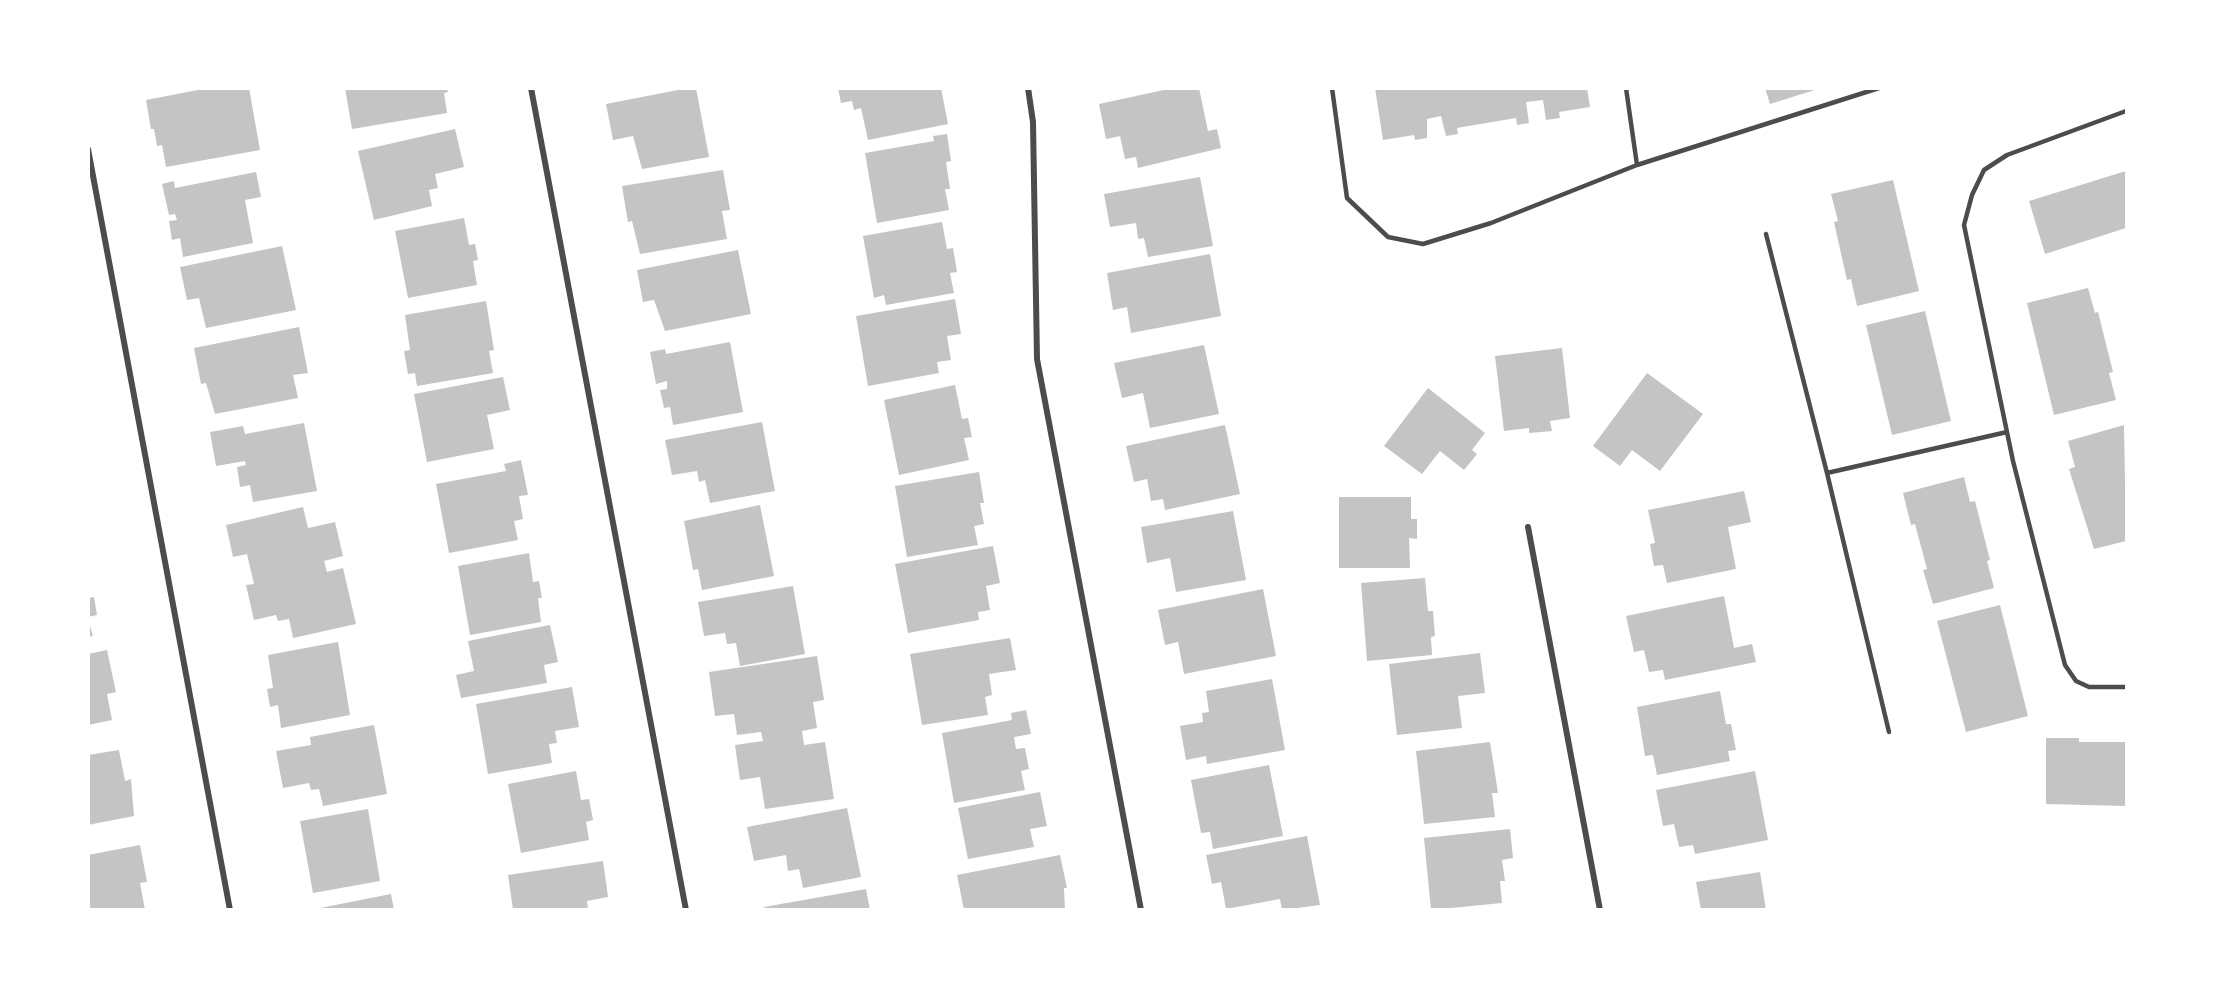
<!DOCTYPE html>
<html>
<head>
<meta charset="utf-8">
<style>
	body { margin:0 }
	#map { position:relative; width:2215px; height:998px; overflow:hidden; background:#fff; font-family:Signika,sans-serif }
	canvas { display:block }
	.frame { position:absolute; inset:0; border:90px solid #fff; pointer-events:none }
</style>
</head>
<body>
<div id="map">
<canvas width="2215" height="998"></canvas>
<div class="frame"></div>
</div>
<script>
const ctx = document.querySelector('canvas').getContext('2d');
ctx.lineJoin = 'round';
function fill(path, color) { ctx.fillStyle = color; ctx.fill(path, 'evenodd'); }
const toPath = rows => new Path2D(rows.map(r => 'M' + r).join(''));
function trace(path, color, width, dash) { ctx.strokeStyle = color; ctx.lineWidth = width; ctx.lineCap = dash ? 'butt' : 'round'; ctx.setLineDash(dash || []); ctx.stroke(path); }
fill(toPath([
	[208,88,249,88,260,150,166,167,162,145,157,146,154,129,151,129,146,100],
	[345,88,447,88,448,92,444,93,447,113,352,129],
	[688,88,696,88,709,157,642,169,633,136,613,140,606,104],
	[838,88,941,88,948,124,868,140,861,108,854,110,852,101,841,103],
	[1173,88,1199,88,1208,131,1217,129,1221,148,1138,168,1136,157,1125,159,1120,136,1106,139,1099,104],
	[1375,88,1587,88,1590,107,1559,112,1560,118,1546,120,1543,100,1526,102,1529,123,1517,125,1516,118,1457,128,1458,134,1446,136,1441,116,1427,119,1427,138,1415,140,1414,135,1383,140],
	[1765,88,1818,88,1818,89,1770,104],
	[455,129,464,167,435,174,438,188,429,190,432,206,374,220,358,151],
	[947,134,951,161,946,162,950,189,945,189,949,210,877,223,865,153,934,141,933,136],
	[723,170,730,210,722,211,727,239,640,254,632,221,628,222,622,186],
	[2126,171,2126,228,2045,254,2029,201],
	[256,172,261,197,245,200,253,243,183,257,180,238,172,240,169,221,177,220,175,214,169,215,162,184,174,181,175,188],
	[1200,177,1213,246,1148,257,1144,238,1138,239,1136,223,1110,227,1104,194],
	[1893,180,1919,291,1857,306,1851,279,1847,280,1834,222,1838,221,1831,194],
	[464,218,469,245,475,244,478,260,473,261,477,285,408,298,395,231],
	[942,222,947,249,953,248,957,272,950,273,954,293,886,305,884,295,874,298,863,236],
	[282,246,296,310,206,328,199,298,187,300,180,267],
	[738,250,751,314,665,331,654,300,643,302,637,270],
	[1210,254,1221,316,1131,333,1127,307,1113,310,1107,273],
	[2088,288,2095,313,2098,312,2113,372,2109,373,2116,400,2054,415,2027,303],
	[955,299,961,334,947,336,951,360,937,362,939,373,868,386,856,316],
	[486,301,494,350,489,351,493,373,417,386,415,373,408,374,404,351,410,350,405,315],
	[1925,311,1951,421,1892,435,1866,325],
	[299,327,308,373,293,375,298,398,215,414,206,383,201,384,194,348],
	[730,342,743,412,673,425,670,407,664,408,660,390,667,389,667,381,656,384,650,352,665,349,666,354],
	[1204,345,1219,414,1150,428,1143,393,1122,398,1114,363],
	[1562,348,1570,418,1550,421,1552,431,1529,433,1529,428,1504,431,1495,356],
	[1647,373,1703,414,1660,471,1632,450,1620,466,1593,446],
	[503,377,510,410,487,415,494,449,427,462,414,394],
	[955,385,962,419,968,418,972,437,964,438,969,460,899,475,884,400],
	[1428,388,1485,433,1472,450,1477,454,1464,470,1440,451,1422,474,1384,446],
	[762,422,775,491,710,503,705,480,699,482,697,471,672,475,665,440],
	[304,423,317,491,253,502,250,485,240,487,237,467,246,465,245,461,216,466,210,432,243,426,245,434],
	[1225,425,1240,494,1165,510,1163,499,1151,501,1147,479,1134,482,1126,446],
	[2124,425,2126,541,2094,549,2069,469,2075,467,2068,441],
	[521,460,528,495,519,496,523,519,514,521,518,540,449,553,436,484,506,471,504,464],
	[979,472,984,503,980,503,984,524,974,526,978,545,907,557,895,486],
	[1964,477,1970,502,1975,501,1990,560,1987,561,1994,588,1933,604,1923,570,1927,569,1915,524,1911,525,1903,493],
	[1744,491,1751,522,1728,527,1736,569,1667,583,1663,565,1654,566,1650,544,1655,543,1648,510],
	[1339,497,1411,497,1411,519,1417,519,1417,539,1409,538,1410,568,1339,568],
	[760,505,774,576,702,590,698,569,693,570,684,521],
	[303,507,308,528,335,522,343,556,324,561,327,572,343,568,356,624,293,638,289,619,278,621,276,615,254,620,246,585,254,584,247,554,233,557,226,525],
	[1233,511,1246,580,1176,592,1170,558,1147,563,1141,527],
	[993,546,1000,583,986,586,990,610,978,612,979,620,908,633,895,564],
	[529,553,533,582,539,581,542,598,538,598,541,622,470,635,458,566],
	[1425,578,1428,611,1433,611,1435,636,1431,637,1432,655,1367,661,1361,583],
	[793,586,805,654,740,666,736,643,727,644,725,633,704,636,698,602],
	[1263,589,1276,656,1184,674,1178,642,1165,645,1158,610],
	[1724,596,1734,648,1752,644,1756,662,1665,680,1663,670,1649,672,1644,650,1634,652,1626,616],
	[94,597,97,615,88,617,88,598],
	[2000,605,2028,716,1966,732,1937,621],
	[88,619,93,636,88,637],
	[550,625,558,662,544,665,547,683,461,698,456,675,474,671,468,641],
	[1010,638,1016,670,989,674,992,695,985,697,988,715,922,725,910,654],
	[338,642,350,715,281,728,278,705,270,707,267,689,273,688,268,655],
	[107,650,116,692,107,694,112,720,88,725,88,654],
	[1480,653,1485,693,1458,696,1462,728,1397,735,1389,664],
	[817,656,824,700,813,702,817,728,802,731,804,745,825,742,834,799,765,809,760,777,740,780,735,745,763,741,761,732,737,735,734,714,715,716,709,672],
	[1272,679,1285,750,1207,764,1206,756,1186,760,1180,726,1203,722,1202,713,1209,712,1206,691],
	[572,687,579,727,555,731,557,743,549,744,552,763,488,774,476,704],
	[1720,691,1726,724,1731,724,1736,750,1728,751,1730,761,1657,775,1653,755,1645,756,1637,707],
	[1026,710,1031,734,1014,737,1016,749,1025,748,1029,769,1021,771,1025,790,954,803,942,733,1012,720,1011,713],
	[374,725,387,794,323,806,319,789,311,790,309,783,283,788,276,751,311,745,310,737],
	[2046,738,2079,738,2079,742,2126,742,2126,806,2046,804],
	[1490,742,1498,793,1492,793,1495,817,1424,824,1416,751],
	[119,750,125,781,131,779,134,816,88,825,88,755],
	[1269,765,1283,836,1213,849,1210,832,1201,833,1191,780],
	[576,771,581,800,589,799,593,820,586,822,589,840,521,853,508,784],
	[1755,771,1768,840,1695,854,1693,845,1679,847,1674,824,1663,826,1656,790],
	[1040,792,1047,826,1030,829,1034,847,968,859,958,808],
	[847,808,861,877,803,888,799,869,788,871,786,855,754,861,747,827],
	[368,809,380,881,313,893,300,821],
	[1510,829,1513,858,1502,860,1505,881,1500,881,1502,903,1431,910,1424,838],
	[1307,836,1320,905,1282,910,1280,899,1226,909,1221,882,1212,884,1206,855],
	[140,845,147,882,140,883,145,910,88,910,88,855],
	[1060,855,1067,888,1064,888,1065,910,964,910,957,875],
	[603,861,608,897,587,901,588,909,513,910,508,875],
	[1760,872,1766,910,1701,910,1696,882],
	[866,889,870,910,765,910,764,907],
	[391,894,394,910,320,910,320,908]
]), '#c4c4c4');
trace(toPath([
	[1332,88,1347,198,1388,237,1423,244,1491,223,1637,165,1879,88],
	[1626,88,1637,165],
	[2126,111,2007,155,1984,170,1972,195,1964,225,2013,461,2065,665,2076,681,2089,687,2126,687],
	[1766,234,1827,473],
	[1889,732,1827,473,2007,432]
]), '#4c4c4c', 4.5);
trace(toPath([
	[531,88,686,910],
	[1028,88,1033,122,1037,359,1141,910],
	[88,149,230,910],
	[1528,527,1600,910]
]), '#4c4c4c', 6);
</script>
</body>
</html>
